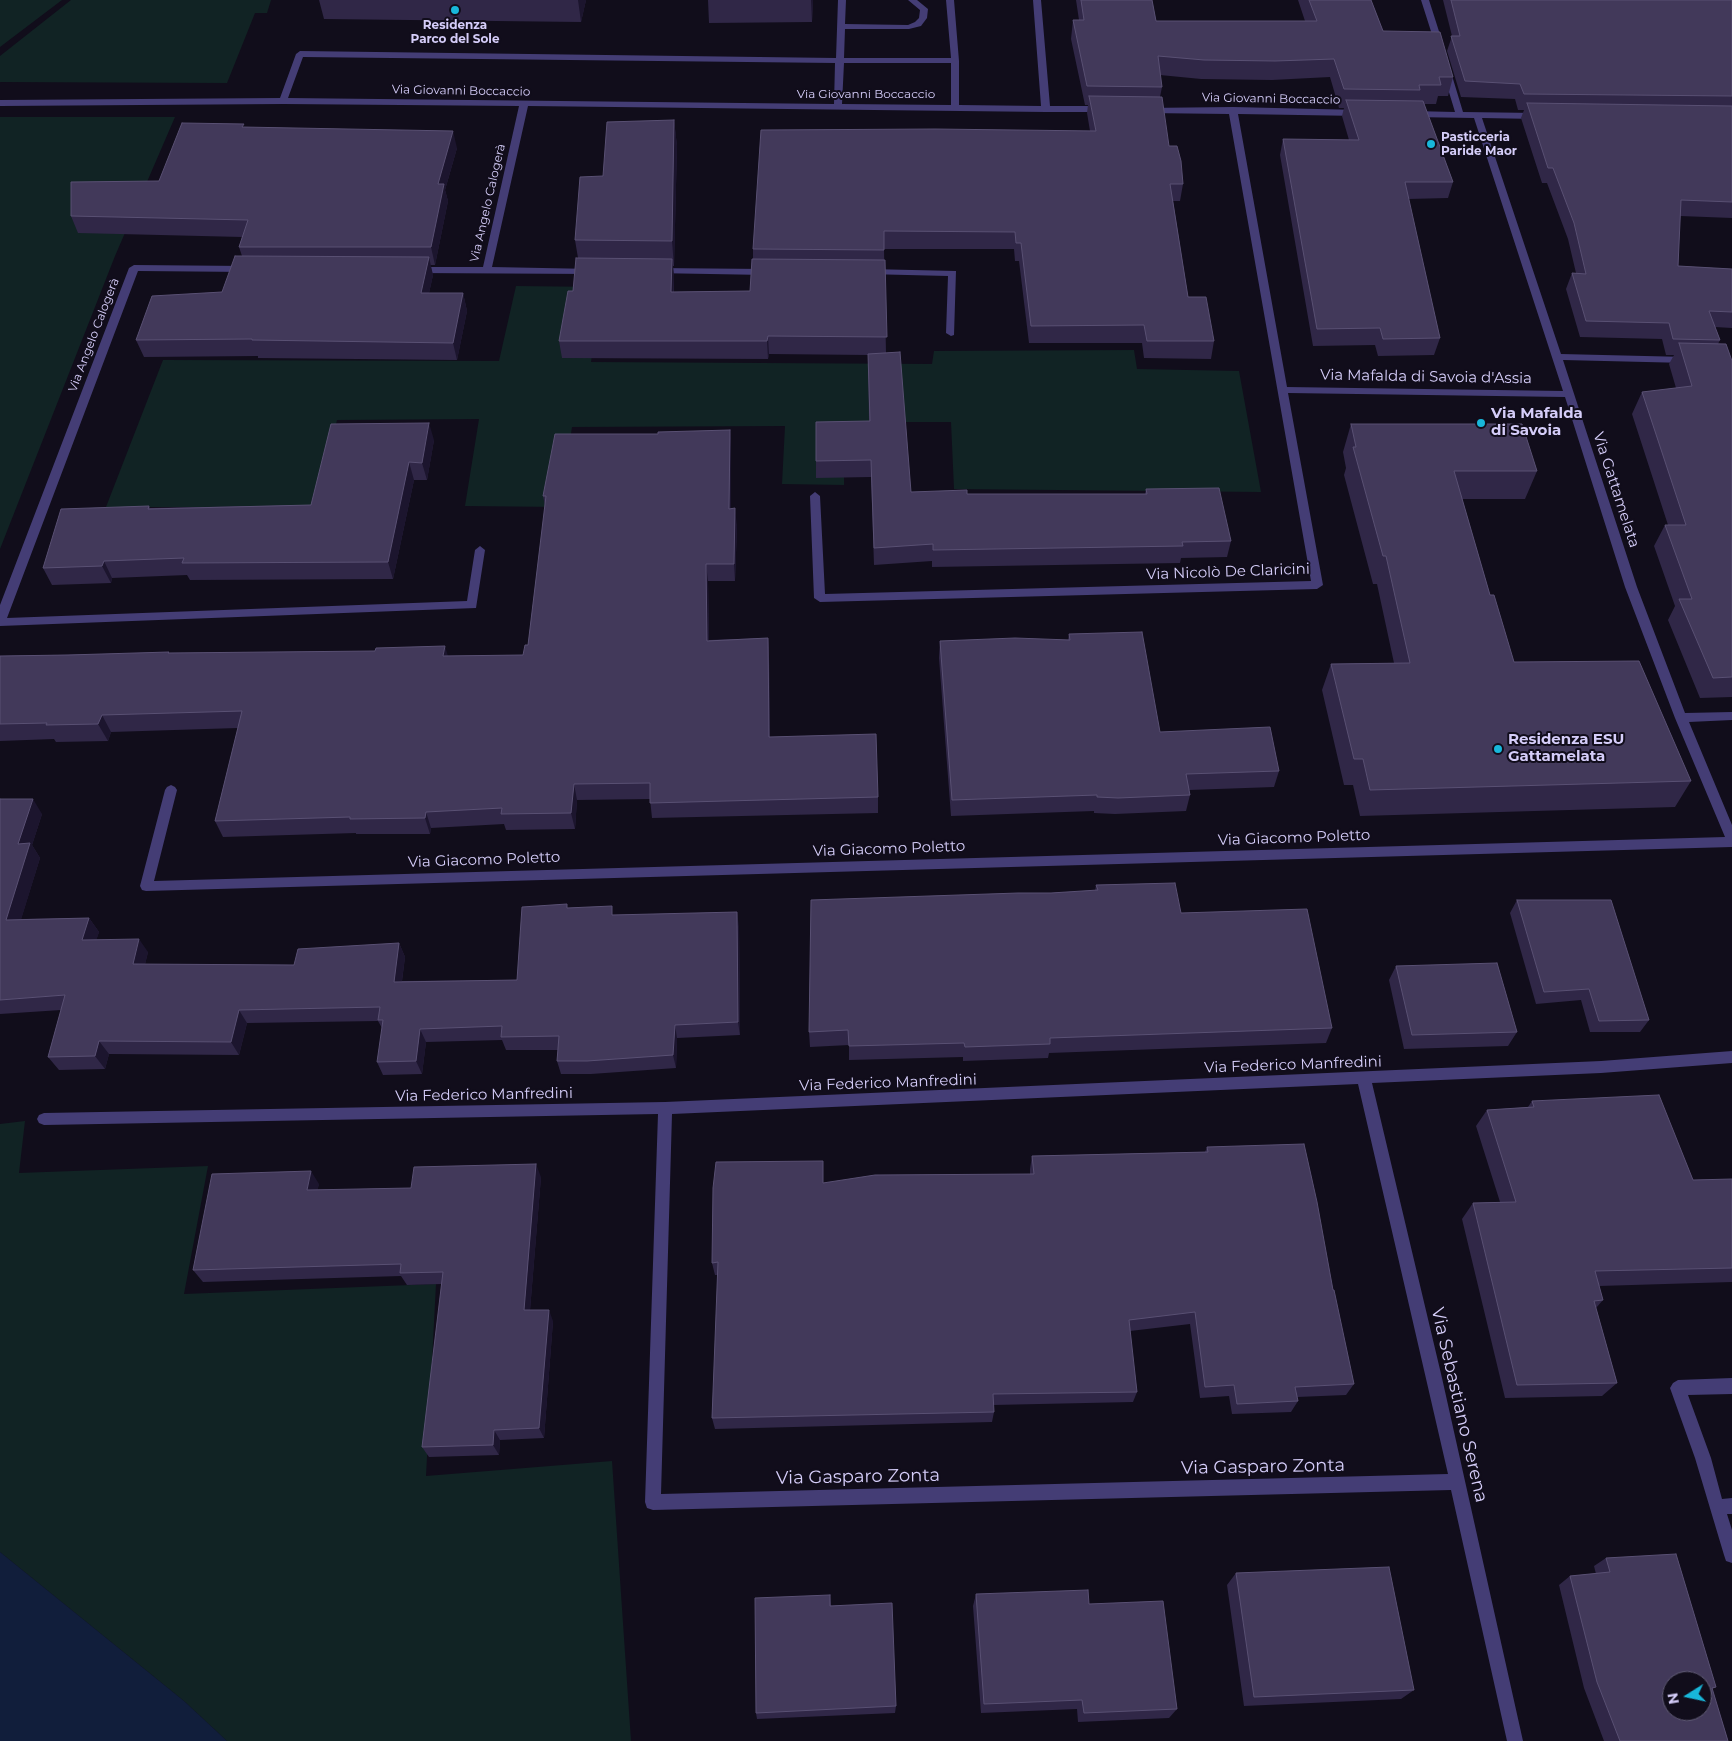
<!DOCTYPE html>
<html>
<head>
<meta charset="utf-8">
<style>
	body { margin:0 }
	#map { position:relative; width:1732px; height:1741px; overflow:hidden; background:#110d1b; font-family:Montserrat,sans-serif }
	canvas { display:block }
	.north { position:absolute; left:1662px; top:1671px; width:50px; height:50px; box-sizing:border-box; background:#110d1b; border:1px solid #5f5a74; border-radius:50%; rotate:260deg; font-size:14px; font-weight:700; line-height:20px; text-align:center; color:#d5cdf9 }
	.north::after { content:''; display:block; margin:auto; width:18px; height:22px; background:#18b7da; clip-path:polygon(50% 0,100% 100%,50% 72%,0 100%) }
</style>
</head>
<body>
<div id="map">
<canvas width="1732" height="1741"></canvas>
<div class="north">N</div>
</div>
<script>
const ctx = document.querySelector('canvas').getContext('2d');
ctx.lineJoin = 'round';
function fill(path, color) { ctx.fillStyle = color; ctx.fill(path, 'evenodd'); }
const toPath = rows => new Path2D(rows.map(r => 'M' + r).join(''));
function trace(path, color, width, dash) { ctx.strokeStyle = color; ctx.lineWidth = width; ctx.lineCap = dash ? 'butt' : 'round'; ctx.setLineDash(dash || []); ctx.stroke(path); }
function write(font, color, halo, rows, align = 'center') {
  ctx.font = font + ' Montserrat,sans-serif'; ctx.lineWidth = 4; ctx.setLineDash([]); ctx.textBaseline = 'middle'; ctx.strokeStyle = halo; ctx.fillStyle = color; for (const [text, x, y, turn = 0] of rows) {
    ctx.save(); ctx.translate(x, y); ctx.rotate((+turn || 0) * Math.PI / 180); ctx.textAlign = isNaN(turn) ? turn : align; if (halo) ctx.strokeText(text, 0, 0); ctx.fillText(text, 0, 0); ctx.restore();
  }
}
fill(toPath([
	[0,0,62,0,0,47],
	[71,0,271,0,267,13,255,13,227,83,0,82,0,56],
	[0,117,175,117,115,256,0,549],
	[516,286,602,287,591,362,932,364,934,351,1134,350,1137,369,1239,371,1261,492,954,489,951,422,844,422,844,485,782,484,785,426,572,427,560,507,465,506,479,419,337,420,316,507,106,507,163,360,499,361],
	[25,1121,19,1173,208,1166,184,1294,436,1284,426,1476,612,1461,631,1741,227,1741,184,1701,0,1552,0,1124]
]), '#112324');
fill(toPath([
	[0,1552,184,1701,227,1741,0,1741]
]), '#111e3b');
fill(toPath([
	[838,0,846,0,845,24,908,25,915,22,919,18,920,10,908,0,917,0,928,9,927,18,921,26,909,29,845,29,844,58,951,58,946,0,954,0,959,61,959,105,1041,106,1033,0,1041,0,1050,106,1102,106,1106,109,1102,112,1046,112,528,106,492,267,594,269,596,271,591,274,415,273,410,270,415,267,483,267,519,106,283,104,0,106,0,100,280,98,296,54,300,51,836,58,838,0],
	[303,57,835,63,834,104,288,98,303,57],
	[844,63,951,63,951,105,842,104,844,63],
	[1421,0,1429,0,1444,47,1443,49,1436,47,1421,0],
	[1446,66,1450,69,1463,112,1537,113,1541,116,1537,119,1482,118,1561,354,1687,357,1692,360,1687,363,1563,360,1637,587,1685,713,1732,712,1732,720,1689,722,1732,825,1732,847,146,891,142,890,140,886,165,790,167,787,171,785,175,787,177,790,154,881,1725,837,1675,718,1625,587,1565,397,1288,393,1323,585,1317,589,820,602,814,598,810,496,815,492,820,496,825,594,1311,581,1229,114,1147,113,1143,110,1144,108,1233,107,1360,110,1364,113,1360,116,1238,114,1287,387,1563,391,1474,118,1412,117,1408,114,1412,111,1455,112,1442,69,1446,66],
	[134,265,247,266,252,269,247,272,138,271,7,618,467,601,475,550,480,546,485,550,476,608,0,626,0,605,129,268,134,265],
	[656,268,766,269,771,272,766,275,653,273,653,269,656,268],
	[869,269,956,271,954,335,951,336,946,333,948,276,866,274,866,270,869,269],
	[1732,1051,1732,1063,1601,1073,1372,1083,1442,1378,1523,1741,1507,1741,1451,1490,653,1510,647,1508,645,1502,658,1114,44,1125,39,1123,37,1119,39,1115,44,1113,665,1102,1601,1061,1732,1051],
	[1358,1084,1448,1474,661,1494,672,1114,1358,1084],
	[1732,1378,1732,1394,1688,1395,1711,1458,1722,1499,1732,1498,1732,1514,1727,1514,1732,1530,1732,1563,1726,1561,1724,1555,1695,1458,1670,1388,1673,1383,1678,1380,1732,1378]
]), '#443d75');
fill(toPath([
	[319,0,586,0,581,22,324,19],
	[708,0,813,0,812,22,709,23],
	[1076,0,1152,0,1156,21,1305,21,1298,0,1371,0,1383,31,1453,77,1448,96,1438,96,1436,104,1424,104,1453,182,1448,198,1408,199,1440,338,1434,355,1378,356,1375,345,1313,346,1280,155,1283,139,1349,140,1342,116,1344,108,1339,108,1330,77,1272,80,1201,79,1160,75,1162,87,1160,97,1169,146,1183,184,1180,201,1173,201,1188,297,1214,341,1211,359,1144,358,1142,343,1029,343,1019,261,1015,261,1014,249,884,249,886,353,911,492,967,494,1145,494,1146,489,1231,541,1227,557,1181,558,1180,563,932,567,932,561,874,565,871,477,816,478,816,461,869,421,868,355,769,354,768,359,562,358,559,341,573,291,578,258,575,240,603,176,674,120,677,146,674,266,673,266,674,276,674,292,750,291,753,259,753,249,1090,131,1087,113,1088,105,1085,105,1071,39,1073,20,1079,20],
	[1443,0,1732,0,1732,218,1680,216,1678,266,1732,269,1732,328,1715,327,1720,340,1718,344,1732,361,1732,697,1700,698,1668,620,1675,606,1654,546,1665,525,1668,525,1632,414,1642,392,1676,388,1669,364,1674,355,1666,355,1662,339,1580,337,1566,289,1572,273,1576,273,1568,239,1547,183,1542,183,1521,118,1524,110,1518,110,1515,99,1461,97,1447,51,1452,36],
	[245,127,457,148,445,190,448,201,435,265,430,265,433,275,429,293,463,293,467,311,457,360,258,358,258,356,144,357,136,340,222,292,242,256,239,247,242,237,78,233,71,216,159,181],
	[1351,424,1537,471,1525,499,1462,499,1490,595,1514,662,1691,781,1675,807,1360,816,1353,785,1344,785,1322,690,1331,664,1394,663,1377,584,1373,584,1344,475,1346,468,1343,452],
	[730,430,731,447,731,509,737,526,735,581,708,581,709,640,768,638,769,655,770,737,878,797,878,813,652,818,650,799,577,800,575,829,506,830,504,824,431,828,430,834,356,834,356,833,223,837,215,821,238,728,111,732,108,741,56,742,54,739,0,741,0,656,169,653,448,656,523,655,528,645,545,506,543,496,658,434],
	[434,440,427,480,414,480,393,579,190,580,187,575,112,578,111,583,52,585,43,568,149,506,150,508,311,505],
	[1069,634,1160,732,1279,771,1274,787,1189,790,1190,795,1186,811,1115,814,1094,813,1094,811,951,816,939,658,940,641,1068,640],
	[0,799,42,814,32,845,40,858,21,919,89,918,99,932,96,940,148,952,145,964,294,965,399,943,405,957,402,981,517,980,568,908,614,915,739,926,740,1035,677,1038,676,1068,591,1074,561,1074,557,1061,558,1050,506,1050,502,1040,426,1042,422,1074,383,1075,377,1062,382,1028,378,1021,247,1023,239,1055,109,1054,105,1069,59,1070,48,1057,61,1010,0,1014],
	[1096,885,1181,913,1332,1028,1326,1043,1049,1053,1048,1058,963,1061,963,1057,849,1060,849,1045,810,1047,809,1032,1051,893,1095,891],
	[1517,900,1649,1020,1640,1032,1590,1032,1581,1000,1536,1004,1510,913],
	[1396,966,1517,1032,1508,1046,1404,1049,1389,980],
	[1532,1101,1693,1180,1732,1179,1732,1282,1599,1286,1603,1300,1596,1308,1617,1383,1602,1396,1505,1398,1462,1219,1473,1203,1500,1202,1476,1126,1487,1110,1528,1107],
	[1207,1147,1333,1290,1354,1384,1346,1395,1297,1397,1298,1401,1291,1412,1232,1414,1229,1396,1200,1398,1190,1324,1130,1331,1137,1392,1133,1402,993,1405,994,1412,992,1422,715,1429,712,1418,718,1275,715,1275,712,1263,824,1183,1030,1174,1030,1169,1032,1156,1205,1152],
	[541,1177,530,1310,553,1321,544,1438,500,1440,499,1455,429,1457,422,1447,442,1284,407,1285,401,1276,203,1282,193,1270,319,1184,317,1190,411,1188],
	[1606,1558,1716,1687,1712,1689,1728,1741,1604,1741,1584,1688,1559,1585,1570,1576,1596,1574,1594,1566],
	[1236,1573,1414,1690,1401,1699,1244,1706,1227,1585],
	[976,1594,1089,1604,1177,1709,1169,1718,1078,1722,1077,1709,981,1713,973,1606],
	[830,1595,831,1605,896,1706,895,1713,757,1719,756,1713]
]), '#302747');
fill(toPath([
	[578,0,586,0,581,22],
	[811,0,813,0,812,22],
	[674,120,677,146,674,266,672,241],
	[453,131,457,148,445,190,448,201,435,265,431,247,438,184],
	[429,257,433,275,425,311,421,293],
	[672,259,674,276,673,309,671,292],
	[463,293,467,311,457,360,453,343],
	[768,336,769,354,768,359,767,341],
	[429,423,434,440,427,480,422,463],
	[730,430,731,447,731,526,729,509],
	[409,462,414,480,393,579,388,562],
	[735,508,737,526,735,581,734,564],
	[104,561,112,578,111,583,102,566],
	[706,564,708,581,709,657,707,641],
	[768,638,769,655,770,753,769,737],
	[445,646,450,663,443,656],
	[102,715,111,732,108,741,98,724],
	[574,784,577,800,575,829,571,813],
	[33,799,42,814,32,845,40,858,17,933,6,920,18,844],
	[426,812,431,828,430,834,425,818],
	[737,912,739,926,740,1035,738,1022],
	[89,918,99,932,92,954,82,940],
	[139,939,148,952,142,977,133,964],
	[399,943,405,957,400,995,394,982],
	[239,1010,247,1023,239,1055,231,1042],
	[675,1025,677,1038,676,1068,673,1055],
	[420,1029,426,1042,422,1074,416,1061],
	[99,1041,109,1054,105,1069,95,1056],
	[536,1164,541,1177,529,1322,524,1310],
	[311,1171,319,1184,315,1203,307,1190],
	[549,1310,553,1321,544,1438,539,1428],
	[494,1430,500,1440,499,1455,493,1445]
]), '#1c152e');
const building = toPath([
	[1081,0,1152,0,1156,21,1317,21,1309,0,1371,0,1383,31,1440,32,1453,77,1439,77,1441,85,1419,85,1420,90,1344,89,1334,59,1275,61,1204,60,1158,56,1162,87,1087,86,1073,20,1084,20,1081,0],
	[1451,0,1732,0,1732,96,1524,94,1520,84,1465,81,1451,36,1460,36,1451,0],
	[1089,96,1162,97,1169,146,1177,146,1181,161,1183,184,1170,184,1188,297,1206,297,1214,341,1147,341,1144,325,1031,326,1021,243,1016,243,1015,232,884,231,884,250,753,249,761,130,935,129,1096,131,1089,96],
	[1346,100,1423,101,1453,182,1405,182,1440,338,1383,339,1380,328,1317,329,1283,139,1359,140,1346,100],
	[1527,103,1732,106,1732,202,1681,200,1678,266,1732,269,1732,312,1709,311,1720,340,1673,339,1669,323,1586,321,1572,273,1586,274,1574,223,1553,168,1548,168,1527,103],
	[674,120,672,241,575,240,580,177,603,176,607,122,674,120],
	[182,123,244,124,242,127,453,131,438,184,444,184,431,247,239,247,248,220,71,216,71,182,159,181,182,123],
	[235,256,429,257,421,293,463,293,453,343,252,340,252,339,136,340,152,296,222,292,235,256],
	[576,258,672,259,671,292,750,291,752,259,885,260,887,337,768,336,767,341,559,341,568,291,573,291,576,258],
	[1679,343,1726,344,1732,361,1732,677,1713,678,1679,599,1692,599,1665,525,1686,525,1642,392,1692,386,1679,343],
	[900,352,911,492,967,490,967,494,1147,494,1146,489,1219,488,1231,541,1182,542,1183,546,933,550,933,544,874,548,871,460,816,461,816,422,870,421,868,354,900,352],
	[429,423,422,463,409,462,388,562,182,563,184,558,104,561,102,566,43,568,61,509,149,506,148,509,311,505,331,424,429,423],
	[1351,424,1522,424,1537,471,1454,471,1490,595,1494,595,1514,662,1639,661,1691,781,1370,790,1363,759,1354,759,1331,664,1410,663,1386,556,1383,556,1353,447,1356,447,1351,424],
	[730,430,729,509,735,508,734,564,706,564,707,641,768,638,769,737,876,734,878,797,650,803,650,783,574,784,571,813,501,814,502,808,426,812,425,818,350,819,350,817,215,821,242,711,102,715,98,724,46,725,47,723,0,724,0,656,68,655,169,652,168,653,375,651,376,648,445,646,443,656,523,655,525,645,528,645,546,496,543,496,555,434,658,434,658,432,730,430],
	[1142,632,1160,732,1270,727,1279,771,1186,774,1190,795,1118,798,1097,797,1097,795,952,800,940,641,1015,638,1070,640,1069,634,1142,632],
	[0,799,33,799,18,844,30,843,6,920,89,918,82,940,139,939,133,964,294,965,298,949,399,943,394,982,517,980,522,907,567,904,567,908,612,906,612,915,737,912,738,1022,675,1025,673,1055,587,1061,557,1061,559,1036,501,1037,502,1026,420,1029,416,1061,377,1062,383,1020,378,1020,380,1007,239,1010,231,1042,99,1041,95,1056,48,1057,65,995,0,1000,0,799],
	[1175,883,1181,913,1307,909,1332,1028,1050,1038,1050,1044,965,1047,964,1043,849,1046,848,1030,809,1032,811,900,1018,893,1051,893,1098,890,1096,885,1175,883],
	[1517,900,1611,900,1649,1020,1599,1021,1589,989,1544,992,1517,900],
	[1497,963,1517,1032,1412,1035,1396,966,1497,963],
	[1659,1095,1693,1180,1732,1179,1732,1268,1595,1271,1603,1300,1594,1301,1617,1383,1517,1385,1473,1203,1516,1202,1487,1110,1534,1107,1532,1101,1659,1095],
	[1304,1144,1317,1202,1333,1290,1334,1290,1354,1384,1295,1387,1298,1401,1237,1404,1234,1385,1205,1387,1195,1312,1129,1320,1137,1392,993,1394,994,1412,712,1418,718,1262,712,1263,713,1188,716,1162,823,1161,823,1183,875,1175,1034,1174,1032,1156,1208,1152,1207,1147,1304,1144],
	[536,1164,524,1310,549,1310,539,1428,494,1430,493,1445,422,1447,443,1272,400,1273,401,1264,193,1270,212,1174,311,1171,307,1190,411,1188,414,1167,536,1164],
	[1676,1554,1716,1687,1712,1688,1728,1741,1620,1741,1597,1682,1570,1576,1610,1572,1606,1558,1676,1554],
	[1672,1681,1702,1681,1702,1711,1672,1711,1672,1681],
	[1389,1567,1414,1690,1254,1697,1236,1573,1389,1567],
	[1088,1590,1089,1604,1163,1601,1177,1709,1084,1713,1082,1700,984,1704,976,1594,1088,1590],
	[830,1595,830,1606,892,1603,896,1706,756,1713,755,1598,830,1595]
]);
fill(building, '#42395a');
trace(building, '#595073', 1);
for (const [x, y, r, color] of [
	[455,10,5,"#18b7da"],
	[1431,144,5,"#18b7da"],
	[1481,423,5,"#18b7da"],
	[1498,749,5,"#18b7da"]
]) { const dot = new Path2D(); dot.arc(x, y, r, 0, 2 * Math.PI); ctx.fillStyle = color; ctx.fill(dot); trace(dot, '#110d1b', 2); }
write('bold 12px', '#d5cdf9', '#110d1b', [
	["Residenza",455,25],
	["Parco del Sole",455,39],
	["Pasticceria",1441,137,"left"],
	["Paride Maor",1441,151,"left"]
]);
write('12px', '#d5cdf9', '#110d1b', [
	["Via Giovanni Boccaccio",461,91,1],
	["Via Giovanni Boccaccio",866,94],
	["Via Giovanni Boccaccio",1271,99,1],
	["Via Angelo Calogerà",488,203,-77],
	["Via Angelo Calogerà",94,335,-69]
]);
write('15px', '#d5cdf9', '#110d1b', [
	["Via Mafalda di Savoia d'Assia",1426,377,1],
	["Via Gattamelata",1616,490,72],
	["Via Nicolò De Claricini",1228,572,-2],
	["Via Giacomo Poletto",1294,838,-2],
	["Via Giacomo Poletto",889,849,-2],
	["Via Giacomo Poletto",484,860,-2],
	["Via Federico Manfredini",1293,1065,-2],
	["Via Federico Manfredini",888,1083,-2],
	["Via Federico Manfredini",484,1095,-1]
]);
write('bold 15px', '#d5cdf9', '#110d1b', [
	["Via Mafalda",1491,414],
	["di Savoia",1491,431],
	["Residenza ESU",1508,740],
	["Gattamelata",1508,757]
], 'left');
write('18px', '#d5cdf9', '#110d1b', [
	["Via Sebastiano Serena",1459,1405,77],
	["Via Gasparo Zonta",1263,1467,-1],
	["Via Gasparo Zonta",858,1477,-1]
]);
</script>
</body>
</html>
